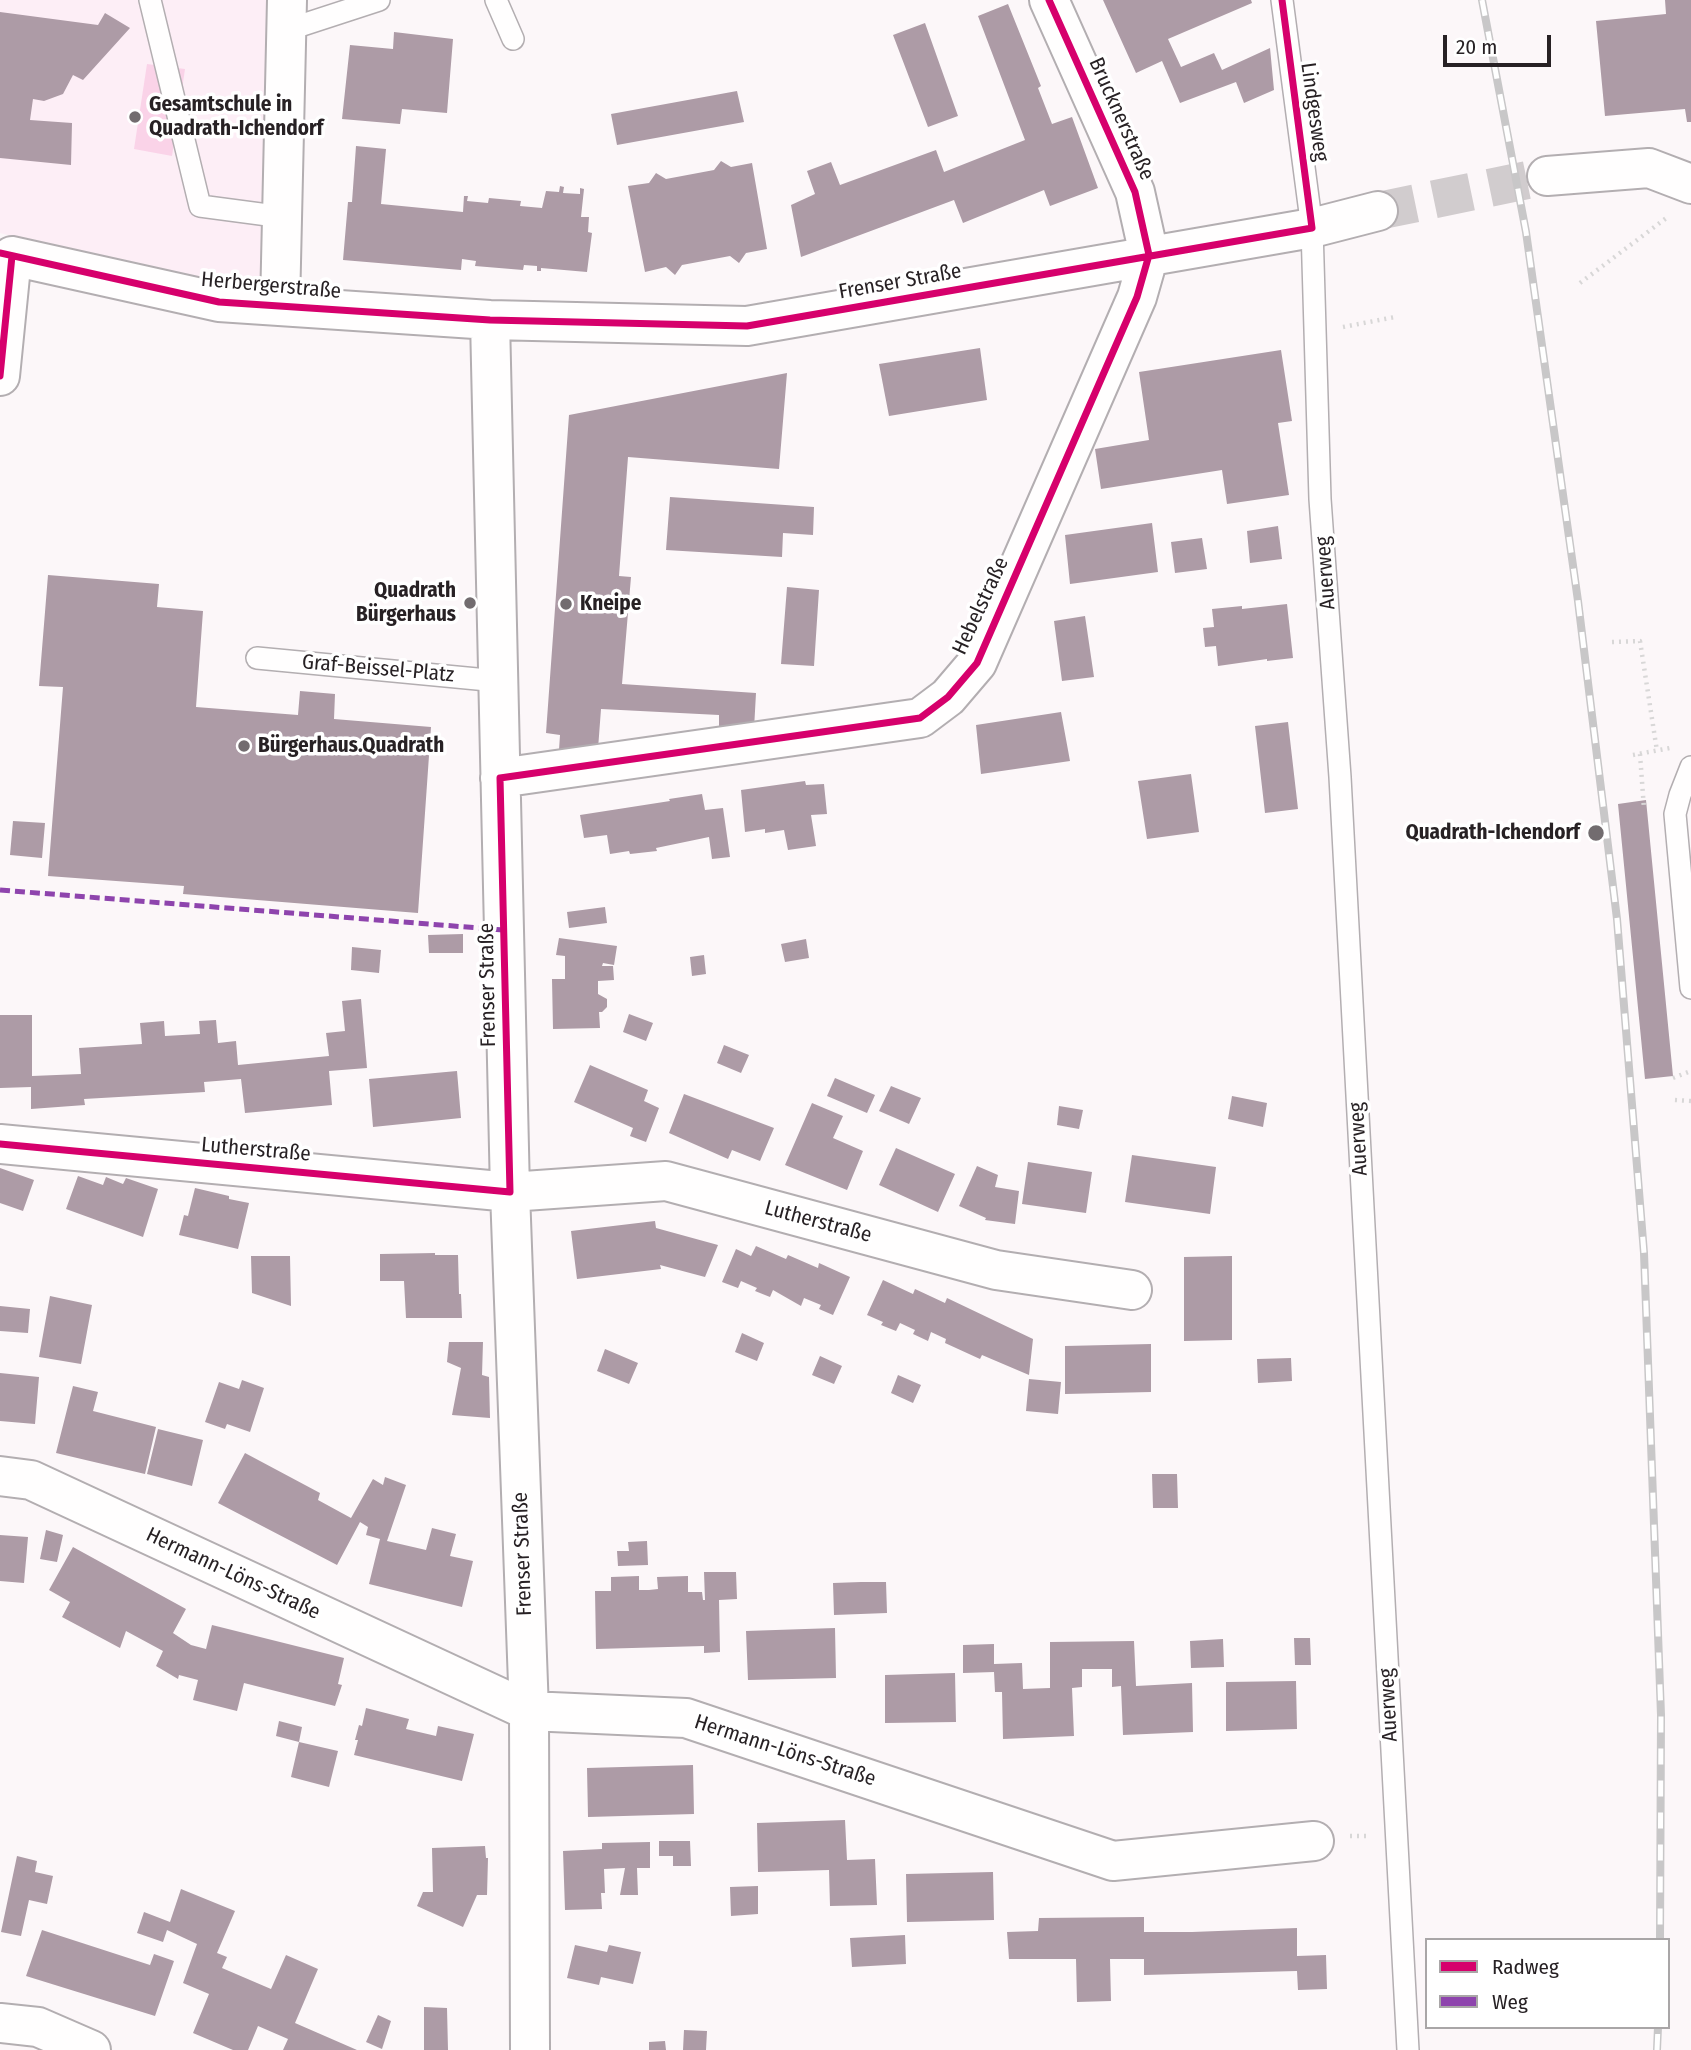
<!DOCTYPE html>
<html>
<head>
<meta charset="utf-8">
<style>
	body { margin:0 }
	#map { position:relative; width:1691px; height:2050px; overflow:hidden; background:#fcf7f9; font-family:"Fira Sans Condensed",sans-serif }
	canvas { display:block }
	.legend { position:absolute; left:1425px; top:1938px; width:245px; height:91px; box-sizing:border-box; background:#fff; border:2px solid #a9a6a7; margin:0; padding:9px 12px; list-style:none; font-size:21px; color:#272124 }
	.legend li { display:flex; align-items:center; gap:14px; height:35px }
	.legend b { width:35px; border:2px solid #a9a6a7 }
	.scale { position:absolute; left:1443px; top:35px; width:108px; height:32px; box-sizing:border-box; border:4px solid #272124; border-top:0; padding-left:9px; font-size:21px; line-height:24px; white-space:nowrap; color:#272124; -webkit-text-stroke:5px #fff; paint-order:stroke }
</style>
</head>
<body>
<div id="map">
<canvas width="1691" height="2050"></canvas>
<ul class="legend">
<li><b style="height:9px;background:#d6006c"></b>Radweg</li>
<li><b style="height:9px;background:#8e44ad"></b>Weg</li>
</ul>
<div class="scale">20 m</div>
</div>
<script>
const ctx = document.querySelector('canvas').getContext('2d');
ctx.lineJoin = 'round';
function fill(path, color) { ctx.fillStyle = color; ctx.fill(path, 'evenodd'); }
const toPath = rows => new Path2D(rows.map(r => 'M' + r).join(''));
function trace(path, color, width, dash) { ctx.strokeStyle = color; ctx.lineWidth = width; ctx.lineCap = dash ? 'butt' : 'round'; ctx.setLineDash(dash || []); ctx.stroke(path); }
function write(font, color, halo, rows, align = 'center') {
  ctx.font = font + ' "Fira Sans Condensed",sans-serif'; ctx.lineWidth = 7; ctx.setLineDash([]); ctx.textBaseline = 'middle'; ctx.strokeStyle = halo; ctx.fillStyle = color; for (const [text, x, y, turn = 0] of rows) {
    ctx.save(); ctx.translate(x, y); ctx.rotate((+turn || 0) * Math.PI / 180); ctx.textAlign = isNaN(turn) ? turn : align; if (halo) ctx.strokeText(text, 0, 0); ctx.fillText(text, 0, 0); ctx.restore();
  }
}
fill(toPath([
	[0,0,272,0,264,302,0,233]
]), '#fdeef6');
fill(toPath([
	[147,64,185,69,172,156,134,149]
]), '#fad3e8');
fill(toPath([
	[1103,0,1251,0,1252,3,1168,39,1181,67,1214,53,1222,70,1270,48,1274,90,1244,103,1236,82,1180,103,1162,61,1136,73],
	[1665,0,1691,0,1691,122,1687,122,1685,109,1605,116,1596,21,1666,14],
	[1008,4,1041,86,1038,88,1052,124,1072,117,1098,188,1050,206,1044,190,963,223,954,200,801,257,791,205,815,194,807,171,831,162,840,185,936,150,944,172,1025,140,978,16],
	[0,12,98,25,105,13,130,28,83,80,73,75,63,94,44,101,33,99,30,120,72,123,71,165,0,158],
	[925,23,958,116,928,127,893,35],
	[394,32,453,39,447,113,402,109,400,124,342,119,350,45,393,49],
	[737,91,744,122,617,145,611,114],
	[356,146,386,149,381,204,463,212,464,196,468,196,467,201,488,203,489,198,521,201,520,206,542,208,546,191,559,192,560,186,564,187,563,193,580,194,580,188,584,189,581,217,589,217,588,232,592,233,587,272,541,268,541,271,537,271,537,266,524,265,523,270,475,266,476,261,462,259,461,270,343,260,348,202,352,202],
	[721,161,731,167,752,163,767,249,746,253,739,263,730,256,682,265,675,275,666,267,645,272,628,186,649,183,656,173,666,179,714,170],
	[980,348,987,400,889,416,879,364],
	[1281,350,1292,421,1278,423,1289,495,1227,504,1222,470,1101,489,1095,449,1149,440,1139,372],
	[787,373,779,469,628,457,619,576,631,577,622,684,756,693,754,729,719,734,719,715,601,709,598,749,559,750,560,735,546,733,569,415],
	[670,497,814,507,813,535,783,533,782,557,666,550],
	[1152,523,1158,572,1070,584,1065,535],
	[1278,526,1282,559,1250,563,1247,531],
	[1202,538,1207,569,1175,573,1171,542],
	[48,575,159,584,157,607,203,611,196,707,298,715,300,691,335,694,334,719,431,727,418,913,183,894,184,886,48,876,63,687,39,686],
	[787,587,819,590,814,666,781,664],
	[1287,604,1293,658,1267,661,1267,659,1218,666,1216,646,1205,647,1203,628,1214,627,1212,609,1242,606,1242,609],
	[1085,616,1094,677,1062,681,1054,621],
	[1061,712,1070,761,981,774,976,725],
	[1288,722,1298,809,1265,813,1255,726],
	[1191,774,1199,832,1147,839,1138,781],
	[805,781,806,785,824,784,827,814,811,815,816,846,788,850,784,830,765,833,765,829,745,832,741,790],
	[702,794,705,810,723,808,730,857,712,859,709,837,656,848,657,851,630,854,629,851,610,854,607,835,584,838,580,815,670,801,669,799],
	[1646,800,1673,1076,1645,1079,1618,804],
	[13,821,45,823,42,858,10,855],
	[605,907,607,923,569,928,567,912],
	[463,934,463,953,429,953,428,935],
	[559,938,617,946,614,965,603,963,602,966,613,966,614,980,598,981,598,994,607,999,607,1007,602,1012,599,1012,600,1028,553,1029,552,979,565,979,565,956,556,955],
	[806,939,809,958,785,962,781,944],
	[352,947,381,950,379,973,351,970],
	[704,955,706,974,692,976,690,957],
	[361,999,367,1068,329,1071,332,1105,245,1113,241,1079,204,1082,205,1092,84,1099,85,1105,31,1109,31,1087,0,1088,0,1015,32,1015,32,1076,81,1074,79,1048,142,1044,140,1023,164,1021,165,1036,200,1034,199,1021,216,1020,218,1043,236,1041,238,1065,329,1056,326,1033,345,1031,342,1001],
	[629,1014,653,1023,646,1041,623,1032],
	[724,1045,749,1055,741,1073,717,1063],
	[590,1065,648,1090,644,1101,659,1108,646,1142,630,1136,633,1128,574,1102],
	[457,1071,461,1118,373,1127,369,1079],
	[835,1078,875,1095,867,1113,827,1096],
	[891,1086,921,1098,909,1124,879,1111],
	[684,1094,774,1128,760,1161,732,1150,728,1159,669,1133],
	[1232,1096,1267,1103,1263,1127,1228,1119],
	[812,1103,843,1116,833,1138,863,1151,847,1190,785,1165],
	[1059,1106,1083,1110,1079,1129,1057,1125],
	[896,1148,955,1174,938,1212,879,1185],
	[1132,1155,1216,1167,1210,1214,1125,1202],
	[1028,1162,1092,1172,1086,1213,1022,1204],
	[977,1166,998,1175,995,1187,1019,1191,1015,1224,985,1220,986,1218,959,1206],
	[0,1168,34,1180,23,1211,0,1203],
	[78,1176,103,1185,106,1177,123,1184,126,1178,158,1189,143,1237,66,1209],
	[195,1188,229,1196,229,1199,249,1203,238,1249,179,1235,184,1215,188,1216],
	[655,1221,656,1228,718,1245,705,1277,660,1265,661,1269,577,1279,571,1231],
	[756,1246,786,1259,788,1255,818,1268,819,1263,850,1277,833,1315,819,1309,821,1305,804,1298,801,1306,773,1290,770,1297,755,1291,757,1288,741,1281,738,1288,722,1282,736,1249,751,1256],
	[435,1253,435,1255,458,1255,459,1294,461,1294,462,1318,406,1318,404,1281,380,1281,380,1254],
	[251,1256,290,1256,291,1306,252,1293],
	[1232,1256,1232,1340,1184,1341,1184,1257],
	[883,1280,913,1294,915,1289,945,1303,947,1298,1033,1339,1029,1375,982,1355,980,1359,945,1343,946,1339,931,1332,928,1341,913,1334,915,1330,900,1323,896,1331,881,1325,883,1322,867,1315],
	[50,1296,92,1305,81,1364,39,1357],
	[0,1306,30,1309,28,1333,0,1331],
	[742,1333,764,1343,757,1361,735,1352],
	[449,1342,483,1342,482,1375,489,1377,490,1418,452,1415,461,1368,447,1362],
	[1151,1344,1151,1392,1065,1394,1065,1346],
	[605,1349,638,1363,629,1384,597,1371],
	[820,1356,842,1366,834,1384,812,1375],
	[1291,1358,1292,1381,1258,1383,1257,1359],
	[0,1373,39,1377,35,1424,0,1421],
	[898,1375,921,1385,913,1403,891,1393],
	[1029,1379,1061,1382,1058,1414,1026,1411],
	[242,1380,264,1388,250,1432,227,1424,225,1429,205,1422,219,1382,239,1389],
	[73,1386,98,1392,93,1411,156,1427,145,1474,56,1453],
	[158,1429,203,1440,192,1486,147,1474],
	[245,1453,320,1493,318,1500,351,1518,373,1479,383,1485,385,1477,406,1485,387,1541,426,1550,432,1528,456,1534,450,1556,473,1561,462,1607,369,1584,380,1539,366,1535,368,1527,360,1522,337,1565,218,1503],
	[1152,1474,1177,1474,1178,1508,1153,1508],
	[46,1530,63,1535,57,1562,40,1559],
	[0,1535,28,1537,24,1583,0,1581],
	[647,1541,648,1565,618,1566,617,1551,629,1551,628,1542],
	[73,1547,186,1609,173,1633,191,1645,206,1649,212,1625,344,1658,338,1684,342,1685,335,1706,244,1683,237,1711,193,1700,198,1680,179,1675,178,1679,156,1666,163,1651,126,1631,120,1648,62,1617,70,1602,49,1590],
	[704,1572,736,1572,737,1599,719,1600,720,1652,704,1653,704,1646,596,1649,595,1591,611,1591,611,1577,639,1576,639,1590,649,1590,658,1589,657,1577,688,1576,688,1592,702,1592,703,1600,705,1600],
	[861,1582,886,1582,887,1613,834,1615,833,1583],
	[835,1628,836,1678,748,1680,746,1631],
	[1294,1638,1310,1638,1311,1665,1295,1665],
	[1223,1639,1224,1667,1191,1668,1190,1641],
	[1134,1641,1136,1686,1192,1683,1193,1732,1123,1735,1121,1686,1112,1687,1112,1669,1082,1669,1082,1687,1072,1688,1074,1736,1003,1739,1002,1692,995,1692,994,1672,963,1673,963,1645,994,1644,994,1664,1022,1663,1023,1689,1050,1688,1050,1642],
	[955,1673,956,1722,885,1723,885,1675],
	[1296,1681,1297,1729,1226,1731,1226,1682],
	[366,1708,409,1719,406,1729,436,1736,438,1726,474,1734,462,1781,354,1755,358,1740,355,1740,359,1725,362,1726],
	[279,1721,302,1727,299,1742,338,1751,329,1787,291,1777,299,1742,276,1736],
	[693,1765,694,1814,588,1817,587,1768],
	[845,1820,847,1860,875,1859,877,1905,830,1906,829,1870,758,1872,757,1823],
	[659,1841,690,1841,691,1866,673,1866,673,1856,659,1856],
	[650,1842,650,1868,637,1868,638,1895,620,1895,625,1868,604,1869,605,1893,601,1893,602,1909,565,1910,563,1851,602,1849,602,1843],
	[485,1846,486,1858,488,1858,487,1895,477,1895,463,1927,417,1906,423,1892,433,1892,432,1848],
	[17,1856,37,1861,35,1872,53,1876,47,1904,29,1900,21,1936,1,1932],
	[993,1872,994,1920,907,1922,906,1874],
	[758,1886,758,1914,731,1916,730,1887],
	[181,1889,235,1911,217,1953,227,1957,222,1968,271,1989,286,1955,318,1969,295,2023,357,2050,283,2050,288,2039,258,2026,248,2050,233,2050,193,2033,209,1994,183,1983,197,1944,167,1930,163,1942,137,1933,144,1912,170,1922],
	[1144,1917,1144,1932,1192,1932,1297,1928,1297,1956,1326,1955,1327,1989,1298,1990,1297,1971,1144,1975,1144,1959,1110,1959,1111,2001,1077,2002,1076,1959,1009,1959,1007,1932,1038,1931,1039,1918],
	[42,1930,150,1965,154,1954,174,1961,155,2016,26,1976],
	[905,1935,906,1964,852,1967,850,1938],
	[575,1945,607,1952,609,1945,641,1952,633,1984,601,1977,599,1985,567,1978],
	[424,2007,447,2008,448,2050,424,2050],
	[378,2015,391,2021,382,2049,366,2042],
	[684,2030,707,2031,706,2050,683,2050],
	[665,2041,666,2050,649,2050,649,2042]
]), '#ad9ba6');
trace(toPath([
	[1378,211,1547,176]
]), '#d1ccce', 38, [38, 19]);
const service = toPath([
	[150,0,200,206,283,217],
	[496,0,513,39],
	[1282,0,1312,228,1320,499,1340,777,1408,2050],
	[287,30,379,0],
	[257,658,498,681],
	[1691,767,1680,795,1675,814,1691,988]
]);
const minor = toPath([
	[1547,176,1649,168,1691,184],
	[280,306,287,0],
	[490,320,510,1192,529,1711,530,2050],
	[0,376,12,256,219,302,490,320,747,326,1312,228,1378,211],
	[500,778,920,718,948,697,977,663,1137,297,1149,255,1135,192,1049,0],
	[0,1144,510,1192,666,1181,996,1270,1132,1290],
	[0,1476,31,1480,529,1711,686,1718,1113,1861,1314,1841],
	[0,2023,38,2027,91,2050]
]);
trace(service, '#b3aeb1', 24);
trace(minor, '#b3aeb1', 42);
trace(toPath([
	[1580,283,1669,216],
	[1343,327,1395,317],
	[1612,642,1640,641,1657,751],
	[1640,754,1644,809],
	[1633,755,1670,748],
	[1673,1078,1691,1071],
	[1675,1100,1691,1101],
	[1350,1836,1369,1836]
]), '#d8d7d7', 4.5, [2, 5]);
trace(service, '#fffefe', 21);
trace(minor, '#fffefe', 38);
const rail = toPath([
	[1482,0,1526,232,1578,601,1617,919,1644,1253,1661,1715,1660,1940],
	[1657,2050,1658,2027]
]);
trace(rail, '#c8c7c8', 8);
trace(rail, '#fff', 5, [16]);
trace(toPath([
	[0,890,504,930]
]), '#8e44ad', 5, [10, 5]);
trace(toPath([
	[0,253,219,302,490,320,747,326,1312,228,1282,0],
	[0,376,12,256],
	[0,1144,510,1192,500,778,920,718,948,697,977,663,1137,297,1149,255,1135,192,1049,0]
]), '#d6006c', 7);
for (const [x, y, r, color] of [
	[135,117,7,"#726c6f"],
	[470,603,7,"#726c6f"],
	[566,604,7,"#726c6f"],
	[244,746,7,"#726c6f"],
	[1596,833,9,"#726c6f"]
]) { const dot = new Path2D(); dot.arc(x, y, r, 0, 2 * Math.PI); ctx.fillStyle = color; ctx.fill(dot); trace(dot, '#fff', 2.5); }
write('bold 21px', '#272124', '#fff', [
	["Gesamtschule in",149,105],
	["Quadrath-Ichendorf",149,129],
	["Quadrath",456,591,"right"],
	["Bürgerhaus",456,615,"right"],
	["Kneipe",580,604],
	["Bürgerhaus.Quadrath",258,746],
	["Quadrath-Ichendorf",1580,833,"right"]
], 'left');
write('21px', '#272124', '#fff', [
	["Lindgesweg",1314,112,82],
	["Brucknerstraße",1121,119,66],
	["Frenser Straße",900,282,-10],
	["Herbergerstraße",271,286,5],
	["Auerweg",1326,573,-94],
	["Hebelstraße",981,606,-65],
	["Graf-Beissel-Platz",378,669,5],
	["Frenser Straße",488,985,-91],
	["Auerweg",1359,1139,-93],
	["Lutherstraße",256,1150,5],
	["Lutherstraße",818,1222,15],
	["Frenser Straße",523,1554,-92],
	["Hermann-Löns-Straße",233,1574,25],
	["Auerweg",1389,1705,-93],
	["Hermann-Löns-Straße",785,1751,18]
]);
</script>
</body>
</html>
